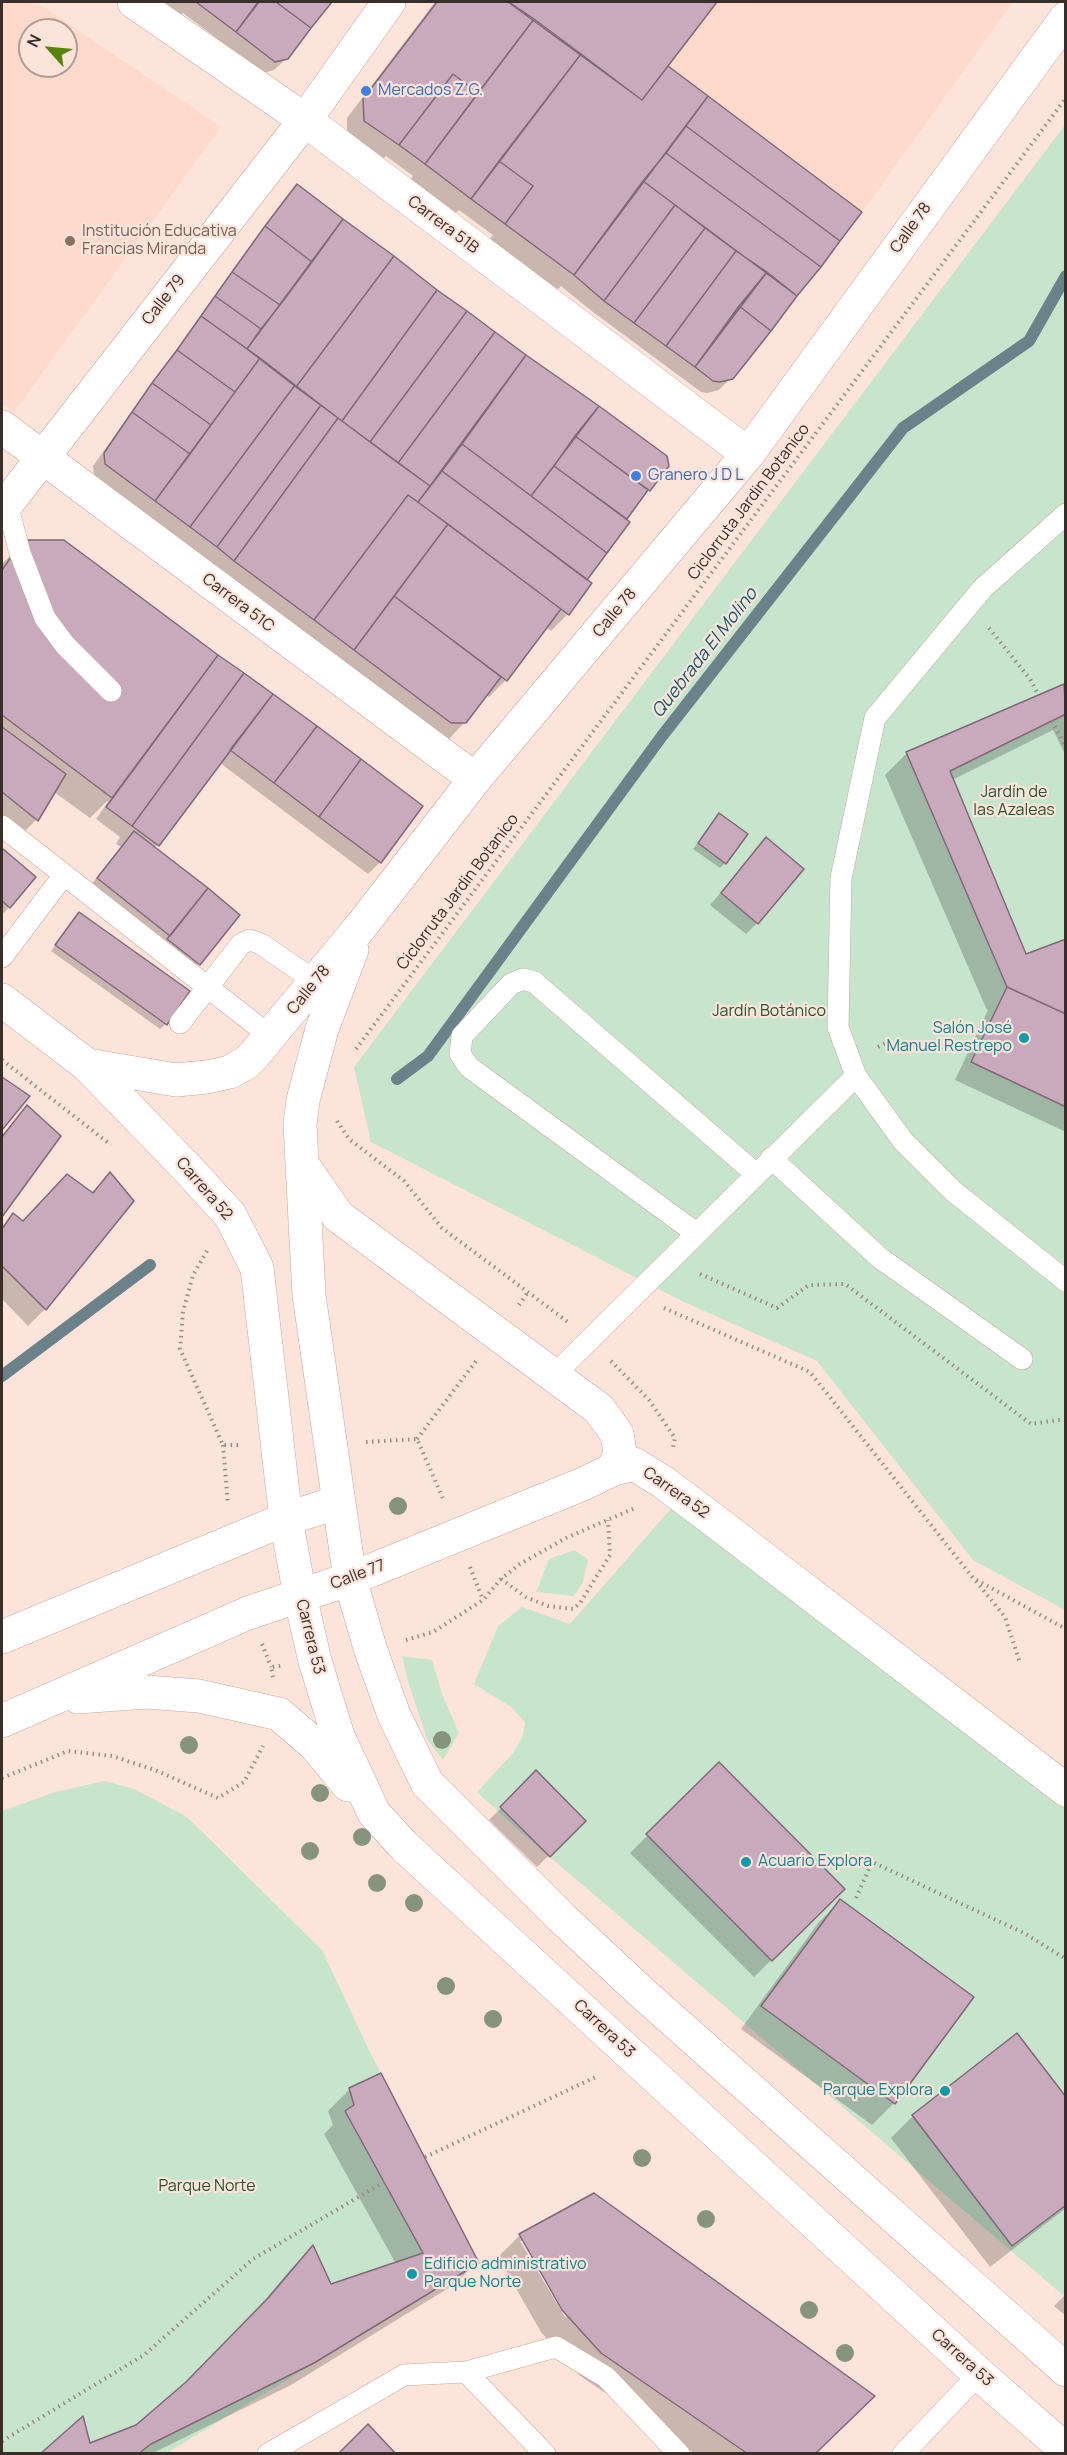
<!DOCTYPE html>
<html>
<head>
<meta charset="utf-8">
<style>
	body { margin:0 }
	#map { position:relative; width:1067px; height:2455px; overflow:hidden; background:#fce4db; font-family:Manrope,sans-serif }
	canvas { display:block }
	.frame { position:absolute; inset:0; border:3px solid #392e2a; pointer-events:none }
	.north { position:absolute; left:18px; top:18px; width:60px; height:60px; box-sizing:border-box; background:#fce4db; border:2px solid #ae9b94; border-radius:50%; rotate:297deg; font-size:16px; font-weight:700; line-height:24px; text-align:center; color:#392e2a }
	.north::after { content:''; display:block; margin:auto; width:21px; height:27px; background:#57830f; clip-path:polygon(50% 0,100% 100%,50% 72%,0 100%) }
</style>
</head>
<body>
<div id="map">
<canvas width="1067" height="2455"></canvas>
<div class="frame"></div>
<div class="north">N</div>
</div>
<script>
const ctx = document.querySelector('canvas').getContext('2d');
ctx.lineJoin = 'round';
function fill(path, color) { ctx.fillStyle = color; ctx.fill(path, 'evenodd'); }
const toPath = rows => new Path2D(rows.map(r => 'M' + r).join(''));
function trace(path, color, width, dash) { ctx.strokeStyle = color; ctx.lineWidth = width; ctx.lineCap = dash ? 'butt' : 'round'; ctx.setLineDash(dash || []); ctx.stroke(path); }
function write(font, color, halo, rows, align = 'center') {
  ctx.font = font + ' Manrope,sans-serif'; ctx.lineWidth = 4.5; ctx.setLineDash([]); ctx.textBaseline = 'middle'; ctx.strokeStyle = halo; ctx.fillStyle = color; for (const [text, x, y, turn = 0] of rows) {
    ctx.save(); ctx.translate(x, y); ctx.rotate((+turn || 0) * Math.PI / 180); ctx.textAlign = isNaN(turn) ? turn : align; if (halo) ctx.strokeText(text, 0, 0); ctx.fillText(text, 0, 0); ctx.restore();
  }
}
fill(toPath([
	[2,2,36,2,221,127,14,412,2,403],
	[30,30,66,30,66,66,30,66],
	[717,2,1013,2,862,212,668,66]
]), '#ffd9cb');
fill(toPath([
	[1065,125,1065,1610,973,1560,817,1361,684,1302,371,1142,354,1067],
	[682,1496,1065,1788,1065,2297,516,1828,477,1792,513,1753,523,1736,525,1722,511,1707,474,1684,498,1626,522,1607,570,1624],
	[574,1550,588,1559,583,1582,574,1596,536,1592,549,1559],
	[402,1656,432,1660,442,1694,459,1733,443,1760,427,1739,407,1678],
	[105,1781,134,1789,187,1817,322,1950,369,2050,479,2263,167,2453,2,2453,2,1811,55,1792]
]), '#c7e4cd');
fill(toPath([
	[156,2,330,2,287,58,274,70,263,73,183,13,177,18],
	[435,2,716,2,666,67,860,212,731,378,719,390,707,393,701,392,593,312,561,286,551,296,484,247,493,235,459,210,453,215,409,182,413,176,386,156,381,161,347,139,347,118],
	[297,186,525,357,649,490,625,519,585,580,568,614,551,631,546,627,506,680,489,697,486,695,465,722,448,740,94,475,93,466,285,198],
	[24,542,217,656,421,806,380,862,368,874,220,763,154,848,238,915,187,976,86,891,121,847,116,844,120,837,96,819,108,802,107,801,90,818,54,792,36,820,19,837,2,823,2,564],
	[1066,684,1066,756,1053,730,952,780,1025,956,1066,941,1066,1132,955,1080,988,1010,986,1008,885,775,907,753],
	[719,815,725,863,720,868,693,849],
	[766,839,757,923,746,934,710,905],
	[2,850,34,877,4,913,2,911],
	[79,914,166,1024,160,1029,51,951],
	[2,1079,28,1097,2,1128],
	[27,1107,59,1136,2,1214,2,1135],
	[110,1174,45,1309,28,1326,2,1299,2,1227,13,1215,22,1223,91,1193],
	[719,1764,843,1889,754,1977,630,1853],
	[536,1773,584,1821,537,1867,489,1820],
	[840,1901,894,2103,872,2125,741,2029,819,1922],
	[350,2089,477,2262,455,2284,291,2385,151,2454,42,2454,89,2445,137,2427,183,2387,248,2320,291,2269,312,2247,330,2286,396,2264,324,2134,333,2125,328,2111],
	[1066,2099,1066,2208,990,2267,891,2138,913,2116],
	[594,2195,813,2454,695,2454,579,2375,541,2332,498,2257,520,2235],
	[520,2241,524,2241,567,2316,565,2317],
	[1066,2294,1066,2316,1054,2306]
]), '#0003');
trace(toPath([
	[397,1079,428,1056,662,736,903,428,1029,341,1066,276],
	[2,1376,150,1265]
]), '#6b828a', 12);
const building = toPath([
	[196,2,259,2,236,32,196,2],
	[258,2,276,2,311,28,288,59,275,62,236,32,258,2],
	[276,2,332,2,311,28,276,2],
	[437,2,509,2,534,19,478,93,453,74,399,145,364,121,363,99,437,2],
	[508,2,717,2,642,100,508,2],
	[534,19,581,54,471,199,425,164,534,19],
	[581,54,642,100,668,66,708,96,574,275,505,224,533,186,499,161,581,54],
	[453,74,478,93,425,164,399,145,453,74],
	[708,96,862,212,840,241,686,126,708,96],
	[686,126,840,241,821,267,666,153,686,126],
	[666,153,821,267,797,296,643,181,666,153],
	[499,161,533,186,505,224,471,199,499,161],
	[643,181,675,205,604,301,574,275,643,181],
	[297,184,343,219,312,262,265,226,297,184],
	[675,205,705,228,634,323,604,301,675,205],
	[343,219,394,256,296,387,247,349,343,219],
	[265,226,312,262,280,305,232,272,265,226],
	[705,228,736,251,666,346,634,323,705,228],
	[736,251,767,272,695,367,666,346,736,251],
	[394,256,437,290,342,421,296,387,394,256],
	[232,272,280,305,261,329,215,296,232,272],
	[767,272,797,296,771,331,739,306,767,272],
	[437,290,467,311,370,442,342,421,437,290],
	[215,296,261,329,247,349,201,316,215,296],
	[739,306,771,331,733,379,720,382,713,381,695,367,739,306],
	[467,311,495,332,398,463,370,442,467,311],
	[201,316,260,358,235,392,177,350,201,316],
	[495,332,526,355,430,486,398,463,495,332],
	[177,350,235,392,211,425,152,383,177,350],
	[526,355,599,406,531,496,462,444,526,355],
	[260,358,295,385,190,527,155,501,260,358],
	[152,383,211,425,190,454,132,412,152,383],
	[295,385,321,405,217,547,190,527,295,385],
	[321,405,338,418,234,561,217,547,321,405],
	[599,406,667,456,669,466,650,491,575,436,599,406],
	[132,412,190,454,155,501,105,464,104,453,132,412],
	[338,418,430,486,418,502,408,495,314,620,234,561,338,418],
	[575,436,648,490,627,519,554,466,575,436],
	[462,444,607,553,587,580,442,471,462,444],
	[554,466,630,522,607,553,531,496,554,466],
	[442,471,592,583,569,615,418,502,442,471],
	[408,495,448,524,354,650,314,620,408,495],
	[448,524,561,609,507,681,394,596,448,524],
	[23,540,64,540,218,655,112,798,2,715,2,570,23,540],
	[394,596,501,677,466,723,451,723,354,650,394,596],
	[218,655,244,673,132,826,106,807,218,655],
	[244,673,273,694,159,846,132,826,244,673],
	[1064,684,1066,714,950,771,1026,954,1066,939,1066,1014,1007,987,906,752,1064,684],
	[273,694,317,726,274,783,230,750,273,694],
	[317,726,361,759,319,817,274,783,317,726],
	[2,727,66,774,38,821,2,792,2,727],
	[361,759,423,806,381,863,319,817,361,759],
	[719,813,748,834,726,864,698,843,719,813],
	[134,831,208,888,170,936,97,878,134,831],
	[766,837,804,869,758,924,721,893,766,837],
	[2,848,36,877,10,908,2,901,2,848],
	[208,888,240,915,200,965,167,939,208,888],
	[79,912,190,991,167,1025,55,945,79,912],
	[1007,987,1066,1014,1066,1107,971,1062,1007,987],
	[2,1077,30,1096,2,1130,2,1077],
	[27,1105,61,1136,2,1217,2,1137,27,1105],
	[110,1172,134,1201,46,1310,2,1266,2,1229,13,1213,23,1221,67,1174,93,1193,110,1172],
	[719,1762,845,1889,772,1961,646,1834,719,1762],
	[536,1770,586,1821,550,1857,500,1807,536,1770],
	[840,1899,974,1997,895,2104,761,2006,840,1899],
	[1017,2033,1066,2097,1066,2205,1012,2246,912,2115,1017,2033],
	[381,2073,479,2263,314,2363,151,2444,138,2454,40,2454,83,2416,90,2443,136,2425,186,2382,269,2297,313,2245,331,2284,423,2253,345,2111,354,2105,349,2088,381,2073],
	[594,2193,875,2396,815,2454,748,2454,601,2353,562,2310,519,2234,594,2193],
	[368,2424,396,2454,338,2454,368,2424]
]);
fill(building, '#c9a9bc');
trace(building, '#806976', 1.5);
const lane = toPath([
	[7,504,20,553,45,618,65,645,111,691],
	[1066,514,983,588,875,718,841,878,838,1027,856,1076,903,1141,953,1191,1066,1281],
	[2,826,270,1036],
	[2,957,64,875],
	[180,1023,241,944,250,940,261,944,315,981],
	[771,1158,880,1258,1022,1359],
	[696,1233,469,1067,460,1054,462,1036,511,984,523,979,534,982,756,1174],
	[554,1375,856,1076],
	[466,2372,545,2454],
	[268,2454,404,2375,466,2372,556,2347,606,2377,679,2454],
	[903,2454,979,2374]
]);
const street = toPath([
	[134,2,305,120,748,454],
	[2,427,475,779],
	[2,510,305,120,389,2]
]);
const secondary = toPath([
	[352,950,322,1029,303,1100,300,1124,302,1164,338,1216,599,1409,617,1434,620,1452,614,1469],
	[2,1000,87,1065,187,1168,230,1215,257,1268,286,1519,300,1596,315,1661,338,1736,374,1813,404,1846,979,2374,1066,2450],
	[87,1065,176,1080,207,1077,230,1072,246,1063,254,1055,362,925,475,779,748,454,1066,18],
	[302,1164,309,1295,350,1579,371,1651,394,1715,427,1783,561,1917,639,1990,1066,2370],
	[2,1637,286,1519,338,1502],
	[78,1697,146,1692,199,1696,279,1714,315,1745,348,1785],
	[2,1721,248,1613,350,1579,583,1484,614,1469,634,1464,663,1482,711,1518,1066,1790]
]);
trace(lane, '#c6a99f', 22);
trace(street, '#c6a99f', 34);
trace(secondary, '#c6a99f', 34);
trace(toPath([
	[989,628,1030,679,1038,695],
	[1052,721,1066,747],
	[878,1047,886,1043,946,1048],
	[356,1049,1066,98],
	[2,1060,111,1145],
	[337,1121,349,1139,404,1181,442,1228,568,1322],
	[207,1251,193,1275,183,1312,180,1349,223,1445,242,1445],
	[700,1274,777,1308,809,1285,845,1284,1031,1424,1066,1419],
	[519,1305,528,1292],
	[664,1308,810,1372,973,1578,1066,1629],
	[611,1361,649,1400,675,1438,673,1447],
	[417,1439,476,1361],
	[366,1442,417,1439,444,1501],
	[223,1445,228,1504],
	[470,1567,483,1600],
	[501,1579,526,1597,548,1606,573,1609,580,1603,610,1555,608,1520],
	[976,1581,1005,1617,1020,1663],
	[406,1640,433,1632,483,1600,501,1579,520,1564,566,1538,635,1508],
	[262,1644,271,1667],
	[273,1677,271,1667,281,1666],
	[2,1778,68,1751,112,1756,155,1770,218,1798,244,1782,263,1746],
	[856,1898,872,1862,1024,1933,1066,1959],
	[425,2157,598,2076],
	[2,2441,144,2355,253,2259,384,2182]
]), '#9b8983', 4, [1.5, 4.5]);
trace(lane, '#fff', 21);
trace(street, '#fff', 33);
trace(secondary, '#fff', 33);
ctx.fillStyle = '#86947f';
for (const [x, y] of [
	[398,1506],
	[442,1740],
	[189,1745],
	[320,1793],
	[362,1837],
	[310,1851],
	[377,1883],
	[414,1903],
	[446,1986],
	[493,2019],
	[642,2158],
	[706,2219],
	[809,2310],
	[845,2353]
]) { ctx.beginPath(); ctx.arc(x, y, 9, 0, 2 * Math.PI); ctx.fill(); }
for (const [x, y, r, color] of [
	[366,91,6,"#3f7fe0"],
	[70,241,6,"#8d6e63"],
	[636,476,6,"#3f7fe0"],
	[1024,1038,6,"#0f9aa8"],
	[746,1862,6,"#0f9aa8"],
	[945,2091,6,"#0f9aa8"],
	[412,2274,6,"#0f9aa8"]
]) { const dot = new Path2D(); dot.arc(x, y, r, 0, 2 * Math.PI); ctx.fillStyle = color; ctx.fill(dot); trace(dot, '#fce4db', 2); }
write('16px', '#366cbe', '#fce4db', [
	["Mercados Z.G.",378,91],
	["Granero J D L",648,476]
], 'left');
write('16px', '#392e2a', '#fce4db', [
	["Carrera 51B",443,225,37],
	["Calle 78",911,228,-54],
	["Calle 79",164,300,-52],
	["Ciclorruta Jardin Botanico",749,502,-53],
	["Carrera 51C",238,603,37],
	["Calle 78",615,613,-50],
	["Ciclorruta Jardin Botanico",458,892,-53],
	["Calle 78",309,990,-51],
	["Carrera 52",204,1189,49],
	["Carrera 52",676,1493,35],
	["Calle 77",358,1575,-21],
	["Carrera 53",310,1637,76],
	["Carrera 53",604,2029,43],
	["Carrera 53",962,2358,42]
]);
write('16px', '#785e54', '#fce4db', [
	["Institución Educativa",82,232],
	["Francias Miranda",82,250]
], 'left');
write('16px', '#255333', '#fce4db', [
	["Jardín de",1014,793],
	["las Azaleas",1014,811],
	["Jardín Botánico",769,1012],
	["Parque Norte",207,2187]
]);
write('16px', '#0d838f', '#fce4db', [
	["Salón José",1012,1029],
	["Manuel Restrepo",1012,1047],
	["Acuario Explora",758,1862,"left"],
	["Parque Explora",933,2091],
	["Edificio administrativo",424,2265,"left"],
	["Parque Norte",424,2283,"left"]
], 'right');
write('italic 18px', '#125b6f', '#fce4db', [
	["Quebrada El Molino",705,653,-52]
]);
</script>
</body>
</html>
